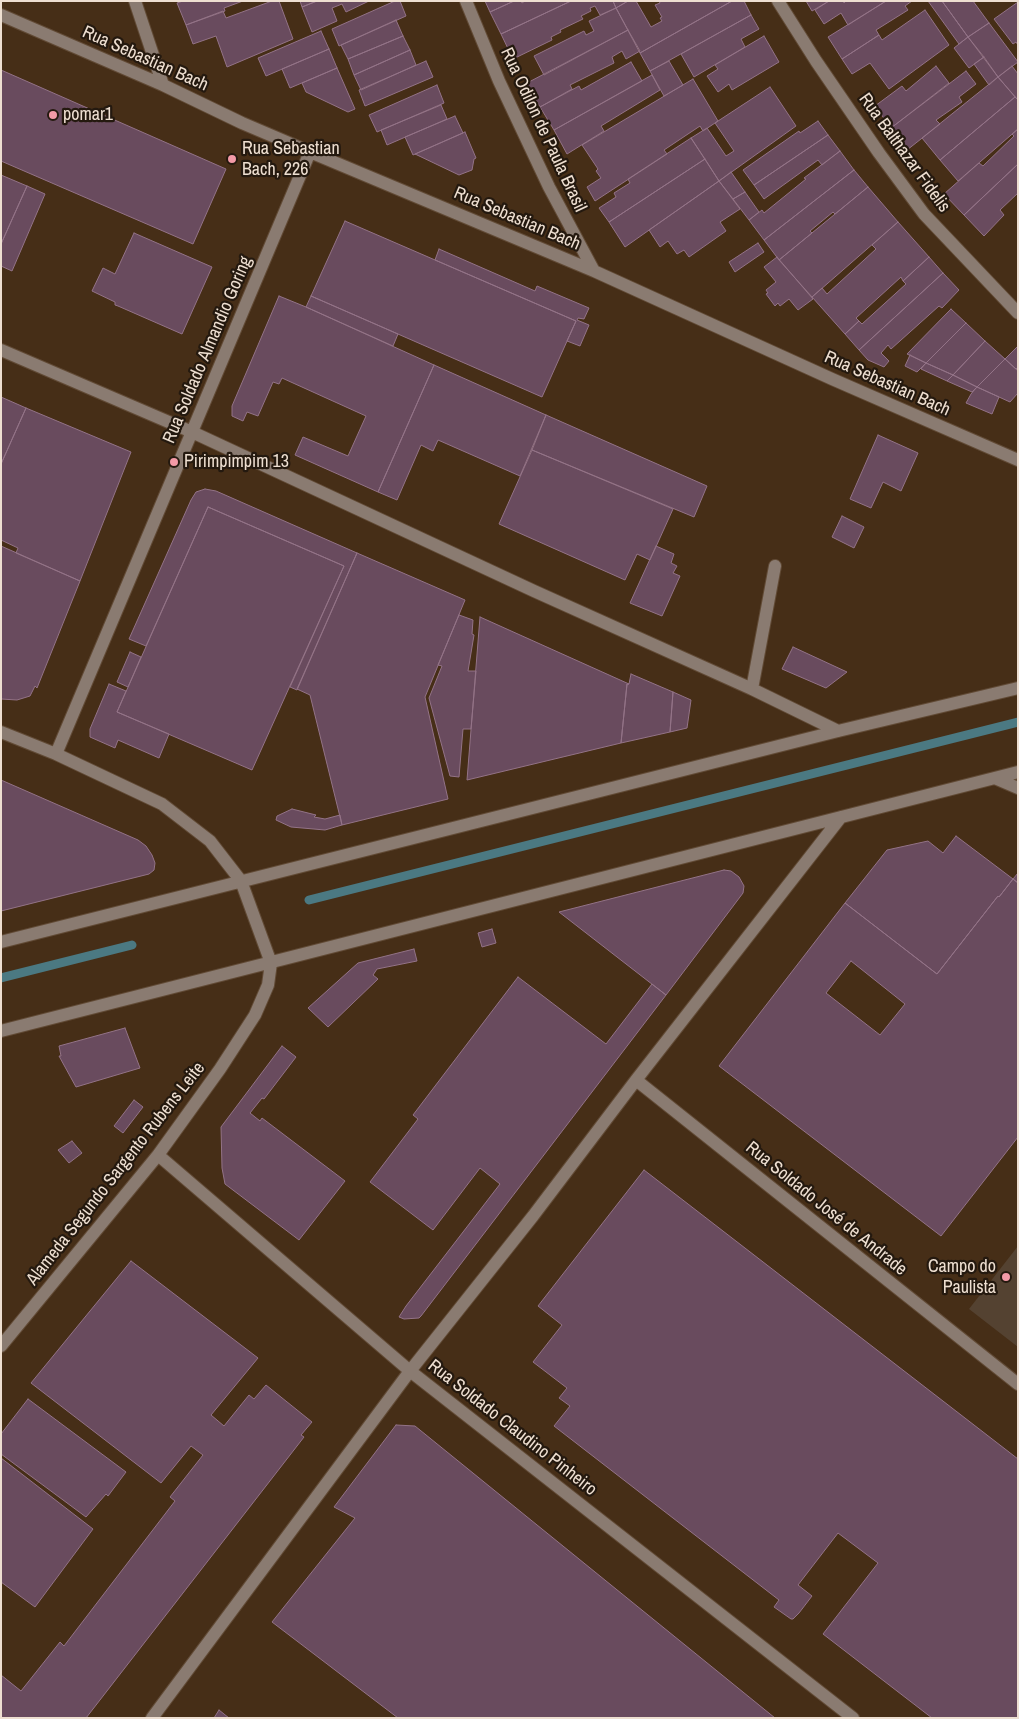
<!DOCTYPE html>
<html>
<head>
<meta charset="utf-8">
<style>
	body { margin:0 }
	#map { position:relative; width:1019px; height:1719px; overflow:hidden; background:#462e17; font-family:"Archivo Narrow",sans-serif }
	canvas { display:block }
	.frame { position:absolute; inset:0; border:2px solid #eedfd1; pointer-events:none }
</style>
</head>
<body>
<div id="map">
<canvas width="1019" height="1719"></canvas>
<div class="frame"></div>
</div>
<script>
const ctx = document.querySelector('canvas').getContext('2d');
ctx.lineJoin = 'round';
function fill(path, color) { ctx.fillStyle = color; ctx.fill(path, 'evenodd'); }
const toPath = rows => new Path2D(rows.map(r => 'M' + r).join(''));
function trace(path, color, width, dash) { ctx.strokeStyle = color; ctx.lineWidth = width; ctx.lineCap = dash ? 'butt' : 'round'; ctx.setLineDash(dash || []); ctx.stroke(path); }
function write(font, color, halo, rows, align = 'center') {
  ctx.font = font + ' "Archivo Narrow",sans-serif'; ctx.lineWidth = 4.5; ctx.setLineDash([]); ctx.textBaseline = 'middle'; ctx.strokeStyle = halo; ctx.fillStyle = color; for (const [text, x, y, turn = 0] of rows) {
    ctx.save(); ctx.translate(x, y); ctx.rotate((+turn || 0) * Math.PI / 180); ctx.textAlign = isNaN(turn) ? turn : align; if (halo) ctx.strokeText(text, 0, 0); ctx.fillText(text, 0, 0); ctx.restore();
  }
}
fill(toPath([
	[1018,1246,1018,1347,969,1309]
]), '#544231');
trace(toPath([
	[309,900,1018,722],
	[1,978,132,945]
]), '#4b7982', 9);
const building = toPath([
	[183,1,243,1,224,8,225,11,186,25,177,3,183,1],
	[272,1,279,1,293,39,227,67,216,36,193,44,186,25,223,11,226,18,272,1],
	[300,1,317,1,302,7,300,1],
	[317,1,369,1,346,12,342,4,332,8,337,21,312,32,302,7,317,1],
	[395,1,400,1,406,16,339,46,332,29,395,1],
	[485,1,514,1,490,12,485,1],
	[514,1,521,1,522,3,525,1,571,1,501,34,490,12,514,1],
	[571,1,613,1,616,8,600,15,595,6,590,8,591,11,581,16,583,19,560,30,561,32,551,37,552,40,513,59,501,34,571,1],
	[613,1,628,1,616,8,613,1],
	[628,1,636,1,651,27,662,21,660,18,662,17,655,5,660,3,659,1,732,1,640,53,616,8,628,1],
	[732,1,744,1,751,15,650,71,640,53,732,1],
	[806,1,829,1,812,11,806,1],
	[829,1,843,1,844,3,846,1,886,1,848,25,841,13,824,24,815,10,829,1],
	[886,1,912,1,905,6,908,10,876,30,879,35,842,59,828,37,886,1],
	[928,1,942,1,968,37,959,44,928,1],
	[942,1,973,1,989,23,968,37,942,1],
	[1018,2,1018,45,1016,42,1013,44,994,19,1018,2],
	[616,8,628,30,544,75,534,56,584,31,586,35,594,31,589,21,616,8],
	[925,10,949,45,889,89,870,63,852,74,842,59,879,35,882,40,925,10],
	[751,15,759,29,741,39,745,47,694,77,681,54,751,15],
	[396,20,403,36,348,59,341,45,396,20],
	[989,23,1018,62,998,77,968,37,989,23],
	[628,30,640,51,626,59,622,51,612,57,614,63,570,85,572,89,540,107,527,83,628,30],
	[321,31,329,49,266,76,258,58,321,31],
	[403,36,410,50,354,75,348,59,403,36],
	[764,36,779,62,732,90,729,84,718,92,707,76,718,69,715,65,764,36],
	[968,37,984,57,969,68,954,48,968,37],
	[329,49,337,68,290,88,282,69,329,49],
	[410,50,416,65,361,90,354,75,410,50],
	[984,57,998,77,989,85,974,64,984,57],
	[426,61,433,77,365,106,359,90,426,61],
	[669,61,683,85,664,96,650,71,669,61],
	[631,62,642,81,554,130,540,107,579,86,581,90,631,62],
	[936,66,949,83,891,128,875,106,902,86,906,91,936,66],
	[1012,66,1018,74,1018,100,998,77,1012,66],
	[337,68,355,109,348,112,306,92,302,83,337,68],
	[1,70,226,169,193,244,1,161,1,70],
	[966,71,976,84,959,97,962,102,936,120,940,124,907,150,891,128,966,71],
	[652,75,660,90,601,126,604,131,567,154,554,130,652,75],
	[998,77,1015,97,940,160,922,138,998,77],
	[693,79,718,121,703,131,700,126,664,150,667,154,595,201,587,187,601,178,596,171,598,169,582,145,693,79],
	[437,85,444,103,377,132,369,115,437,85],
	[770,87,796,126,719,181,691,138,707,128,726,156,734,151,715,123,770,87],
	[1015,97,1018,100,1018,129,958,181,940,160,1015,97],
	[441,105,447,119,387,145,381,130,441,105],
	[455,116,463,133,413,155,405,137,455,116],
	[818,121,828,135,754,185,743,170,799,131,800,133,818,121],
	[1018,129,1018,164,964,215,944,194,979,163,983,166,1014,136,1012,134,1018,129],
	[465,132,476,158,474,159,472,170,459,175,415,154,465,132],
	[828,135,840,151,822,165,818,160,764,199,754,185,828,135],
	[691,138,705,159,609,222,599,208,616,197,614,193,630,183,628,179,691,138],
	[840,151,854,170,764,240,749,220,762,210,764,213,806,179,804,178,840,151],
	[705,159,719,181,625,247,609,222,705,159],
	[1018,164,1018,193,1000,210,1004,215,984,236,964,215,1018,164],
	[854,170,868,187,835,214,833,212,810,231,812,233,779,260,764,240,854,170],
	[731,172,745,192,733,199,719,181,731,172],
	[1,175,27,186,1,244,1,175],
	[719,181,740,209,720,222,726,231,689,257,684,250,677,254,668,241,660,247,649,230,719,181],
	[27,186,45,194,12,271,1,266,1,244,27,186],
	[868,187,898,222,812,297,779,260,868,187],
	[745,192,759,212,749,220,733,199,745,192],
	[345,221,576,321,542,397,311,296,345,221],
	[898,222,929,257,903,281,901,277,856,318,859,321,845,334,812,297,822,288,827,294,876,249,872,245,898,222],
	[134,233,212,267,182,334,118,306,115,305,115,302,92,291,103,268,115,274,134,233],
	[758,243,764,252,735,272,729,262,758,243],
	[439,249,535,291,537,286,589,308,584,319,578,318,577,320,589,325,580,346,567,341,576,321,435,260,439,249],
	[777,257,813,299,798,310,789,299,780,306,778,303,775,306,766,294,768,293,766,290,776,282,764,267,777,257],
	[929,257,943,273,859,350,845,334,859,321,862,324,906,284,903,281,929,257],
	[943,273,959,290,942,308,939,306,891,349,888,345,881,353,889,361,884,367,868,360,859,350,943,273],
	[279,296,306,307,434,365,378,492,295,455,303,437,348,456,366,416,282,378,279,384,273,382,258,416,247,412,243,421,232,416,232,406,279,296],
	[311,296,398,334,393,346,306,307,311,296],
	[951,309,966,323,926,363,907,354,951,309],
	[966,323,985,341,953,375,926,363,966,323],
	[985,341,1005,359,977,387,953,375,985,341],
	[1018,346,1018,367,1016,369,1005,359,1018,346],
	[910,355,926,363,917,372,905,366,910,355],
	[1005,359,1018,371,1018,393,1010,402,977,387,1005,359],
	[926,363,953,375,947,381,921,369,926,363],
	[434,365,546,415,520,476,438,440,433,451,421,445,397,500,378,492,434,365],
	[953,375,977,387,972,392,947,381,953,375],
	[977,387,999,397,992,414,966,403,971,394,977,387],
	[1,397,26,408,1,464,1,397],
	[26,408,131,452,80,581,16,553,18,548,1,540,1,464,26,408],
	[546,415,707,486,694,517,532,450,546,415],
	[878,435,918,453,901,491,883,482,871,508,850,499,878,435],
	[532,450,673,509,650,560,637,554,625,580,499,524,532,450],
	[205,489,216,491,357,553,297,690,290,687,344,566,208,507,146,646,129,639,191,500,196,492,205,489],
	[208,507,344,566,252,770,117,712,208,507],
	[842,516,864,527,854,548,832,537,842,516],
	[1,546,80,581,37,688,35,686,30,696,17,700,1,699,1,546],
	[656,546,674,554,671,563,677,566,673,573,680,576,662,616,630,603,656,546],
	[357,553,465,600,425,697,448,799,342,825,310,695,297,689,357,553],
	[459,615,473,620,472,634,474,635,468,671,476,671,471,729,463,729,459,777,450,776,429,698,442,666,438,665,459,615],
	[480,617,629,684,627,684,621,743,467,780,480,617],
	[793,647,847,672,826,688,782,669,793,647],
	[130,652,141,657,128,687,117,682,130,652],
	[631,674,673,692,670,732,621,743,627,684,629,684,631,674],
	[109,684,126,691,117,712,169,734,159,758,118,740,115,748,90,737,90,729,109,684],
	[673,692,691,700,687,728,670,732,673,692],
	[1,780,138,840,146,846,152,855,155,863,154,870,149,874,1,911,1,780],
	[292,809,316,815,314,817,325,819,340,815,342,825,325,830,291,827,276,820,277,816,292,809],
	[956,836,1013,879,999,897,998,896,937,974,845,903,887,850,928,841,943,853,956,836],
	[724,870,731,871,739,877,744,886,743,893,666,995,559,912,724,870],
	[1018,873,1018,883,1013,879,1018,873],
	[1013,879,1018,883,1018,1137,941,1236,719,1066,845,903,937,974,998,896,999,897,1013,879],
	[851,961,905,1004,880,1035,826,993,851,961],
	[492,929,496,943,482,947,478,933,492,929],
	[414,949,417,961,377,969,373,975,378,979,328,1027,308,1008,358,963,414,949],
	[518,977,606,1044,652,984,666,995,421,1316,419,1318,404,1319,399,1317,406,1306,500,1184,480,1168,433,1230,370,1182,418,1119,413,1115,518,977],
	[125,1028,140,1068,76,1087,59,1056,61,1056,59,1046,125,1028],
	[282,1046,296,1057,264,1099,262,1098,250,1113,260,1121,262,1118,345,1181,299,1240,225,1184,222,1168,221,1127,282,1046],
	[134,1100,143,1107,123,1133,114,1126,134,1100],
	[72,1141,82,1153,69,1163,58,1150,72,1141],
	[644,1170,1018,1459,1018,1718,932,1718,823,1634,878,1563,838,1533,798,1585,812,1596,799,1613,793,1619,791,1619,774,1607,779,1600,554,1426,570,1406,559,1398,567,1388,533,1362,562,1325,538,1306,644,1170],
	[131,1261,258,1358,211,1415,224,1426,249,1395,254,1399,266,1385,312,1422,301,1435,304,1437,86,1718,1,1718,1,1675,21,1691,60,1642,64,1646,175,1501,170,1497,203,1455,191,1446,161,1483,31,1383,131,1261],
	[28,1399,126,1472,108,1496,106,1494,86,1517,1,1454,1,1434,28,1399],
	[396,1425,415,1426,775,1718,398,1718,272,1622,355,1518,334,1507,396,1425],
	[1,1458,93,1529,35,1607,1,1582,1,1458],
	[219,1710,229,1718,214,1718,219,1710]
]);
fill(building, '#694b5e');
trace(building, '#937387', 1);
const minor = toPath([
	[135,1,163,85],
	[466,1,499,81,549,187,594,271],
	[778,1,816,61,879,153,924,214,1018,313],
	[1,15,163,85,242,123,310,152,594,271,832,379,1018,460],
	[1,350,192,432,534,591,752,689,838,731],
	[752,689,775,566],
	[1,732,56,754,162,804,210,841,241,881,271,963,268,985,255,1015,220,1069,158,1155,1,1346],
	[56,754,310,152],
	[997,779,1018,788],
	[1,942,838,731,1018,688],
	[1,1031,1018,772],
	[636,1080,1018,1384],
	[158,1155,410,1371,853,1718],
	[152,1718,410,1371,533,1216,636,1080,841,817]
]);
trace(minor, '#614a35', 14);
trace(minor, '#8a7b71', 12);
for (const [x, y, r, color] of [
	[53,115,5,"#f39aa7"],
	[232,159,5,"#f39aa7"],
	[174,462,5,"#f39aa7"],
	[1006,1277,5,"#f39aa7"]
]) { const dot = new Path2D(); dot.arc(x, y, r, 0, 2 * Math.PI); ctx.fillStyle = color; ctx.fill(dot); trace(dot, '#24190f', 2); }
write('18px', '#eedfd1', '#24190f', [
	["Rua Sebastian Bach",145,59,24],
	["Rua Odilon de Paula Brasil",543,130,65],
	["Rua Balthazar Fidelis",904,153,54],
	["Rua Sebastian Bach",517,219,23],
	["Rua Soldado Almandio Goring",208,350,-67],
	["Rua Sebastian Bach",887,384,24],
	["Alameda Segundo Sargento Rubens Leite",116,1174,-52],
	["Rua Soldado José de Andrade",826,1209,39],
	["Rua Soldado Claudino Pinheiro",512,1428,38]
]);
write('18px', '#eedfd1', '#24190f', [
	["pomar1",63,115],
	["Rua Sebastian",242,149],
	["Bach, 226",242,170],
	["Pirimpimpim 13",184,462],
	["Campo do",996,1267,"right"],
	["Paulista",996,1288,"right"]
], 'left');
</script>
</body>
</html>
